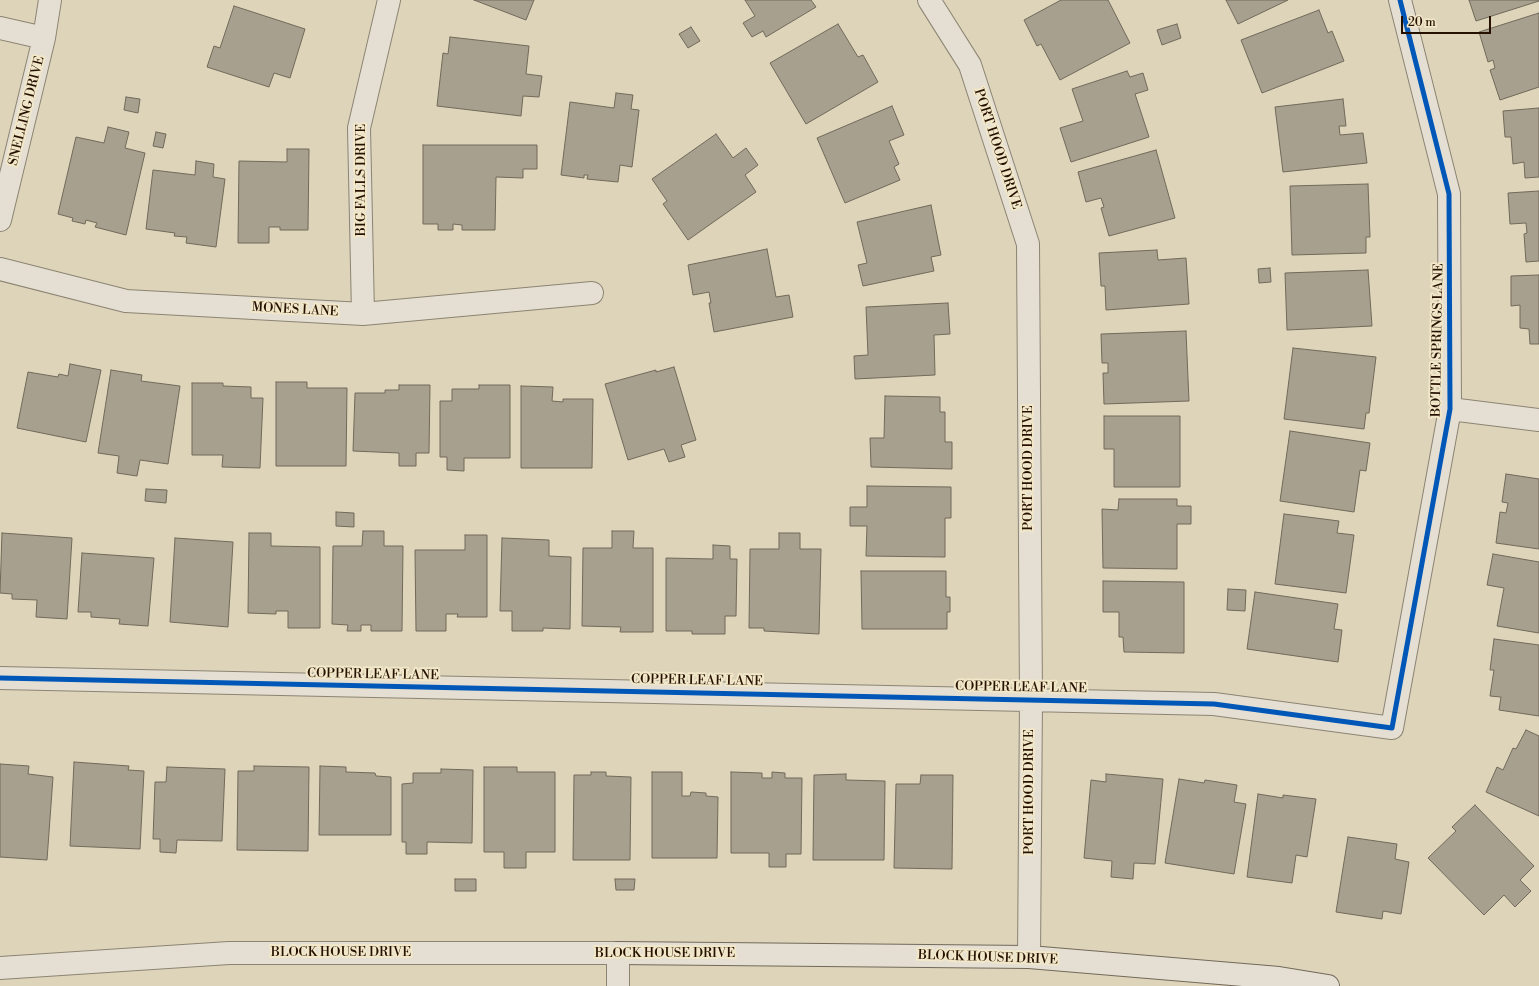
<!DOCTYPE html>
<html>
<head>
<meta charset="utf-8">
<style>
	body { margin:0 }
	#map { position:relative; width:1539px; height:986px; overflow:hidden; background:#ddd4ba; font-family:"Libre Bodoni",serif }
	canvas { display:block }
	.scale { position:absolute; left:1401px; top:16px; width:90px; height:18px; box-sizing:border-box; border:2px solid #261100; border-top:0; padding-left:5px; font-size:12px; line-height:14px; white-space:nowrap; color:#261100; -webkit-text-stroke:3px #f2e8c9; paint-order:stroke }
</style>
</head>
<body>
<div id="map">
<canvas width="1539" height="986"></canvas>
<div class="scale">20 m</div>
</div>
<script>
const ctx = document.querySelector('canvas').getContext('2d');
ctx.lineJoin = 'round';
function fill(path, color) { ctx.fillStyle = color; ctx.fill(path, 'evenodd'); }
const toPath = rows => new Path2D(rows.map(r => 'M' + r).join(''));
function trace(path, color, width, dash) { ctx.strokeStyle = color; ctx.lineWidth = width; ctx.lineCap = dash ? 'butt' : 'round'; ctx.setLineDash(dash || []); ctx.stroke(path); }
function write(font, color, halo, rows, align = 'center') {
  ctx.font = font + ' "Libre Bodoni",serif'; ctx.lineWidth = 4; ctx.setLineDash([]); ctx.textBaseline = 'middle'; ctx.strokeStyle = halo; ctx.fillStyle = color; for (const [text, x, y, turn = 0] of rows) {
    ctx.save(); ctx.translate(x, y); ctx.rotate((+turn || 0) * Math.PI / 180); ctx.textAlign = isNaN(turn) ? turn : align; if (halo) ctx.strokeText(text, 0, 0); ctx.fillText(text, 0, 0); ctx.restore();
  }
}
const building = toPath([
	[474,0,534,0,526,20,474,0],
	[745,0,811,0,816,7,766,37,763,31,752,37,743,23,755,16,745,0],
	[1061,0,1108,0,1130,43,1060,80,1041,44,1037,46,1024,20,1061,0],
	[1226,0,1288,0,1238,24,1226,0],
	[1469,0,1539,0,1539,1,1476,21,1469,0],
	[234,6,305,29,290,78,274,73,269,87,207,67,214,46,220,48,234,6],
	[1319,10,1328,33,1332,31,1344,61,1262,93,1241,40,1319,10],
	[1539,13,1539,87,1500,100,1490,70,1495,68,1493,60,1488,62,1479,32,1539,13],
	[838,24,858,57,863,55,878,82,806,124,770,63,838,24],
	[1177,24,1181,38,1162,45,1157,30,1177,24],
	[691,27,700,41,688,48,679,34,691,27],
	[450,37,529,46,526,74,542,76,539,97,523,96,521,116,437,106,443,53,448,54,450,37],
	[1127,71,1130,77,1143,73,1148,90,1135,94,1149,137,1071,162,1060,128,1083,121,1072,89,1127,71],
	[616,93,633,95,631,109,639,110,632,167,620,165,618,182,587,179,588,175,584,175,584,178,561,175,570,102,614,108,616,93],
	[126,97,140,99,138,113,124,110,126,97],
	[1343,99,1346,126,1339,126,1340,135,1363,133,1367,163,1283,172,1275,107,1343,99],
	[892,106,904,135,889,141,899,164,894,167,900,180,845,203,817,138,892,106],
	[1539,108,1539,177,1525,178,1524,162,1513,164,1511,137,1505,137,1503,111,1539,108],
	[108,127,129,132,125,148,145,153,126,235,95,227,97,223,86,220,85,224,72,221,73,218,58,214,76,137,104,143,108,127],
	[156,132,166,134,163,148,153,146,156,132],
	[716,134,733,158,746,148,758,165,745,175,756,192,688,240,663,204,667,201,652,179,716,134],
	[423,145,537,145,537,169,523,169,523,178,496,177,495,230,462,230,462,225,453,224,453,230,438,230,438,224,423,224,423,145],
	[287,149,309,149,308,230,280,230,280,227,269,227,269,243,238,243,239,161,287,162,287,149],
	[1156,150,1175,218,1109,236,1101,208,1104,207,1101,198,1086,202,1078,172,1156,150],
	[196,161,214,164,213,177,225,179,216,247,186,243,187,237,174,236,175,233,146,229,153,170,195,175,196,161],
	[1368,184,1370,237,1366,237,1366,253,1292,255,1290,186,1368,184],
	[1539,191,1539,261,1526,262,1524,234,1527,233,1526,223,1510,224,1508,193,1539,191],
	[931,205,941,255,931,257,934,271,863,286,858,265,867,263,857,222,931,205],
	[767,249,776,297,789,295,793,317,714,332,709,303,711,303,709,292,693,295,688,265,767,249],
	[1157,250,1158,260,1186,258,1189,304,1106,310,1105,286,1101,286,1099,253,1157,250],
	[1270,268,1271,282,1259,283,1258,269,1270,268],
	[1368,270,1372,326,1287,330,1285,273,1368,270],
	[1539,275,1539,344,1530,344,1529,329,1520,328,1520,305,1511,306,1511,276,1539,275],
	[948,303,950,334,934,335,935,375,855,379,854,356,868,355,866,307,948,303],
	[1186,331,1189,401,1104,404,1103,373,1108,373,1108,363,1102,363,1101,334,1186,331],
	[1293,348,1376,357,1369,413,1366,413,1364,429,1284,419,1293,348],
	[70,364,101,370,86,442,17,428,28,372,58,377,59,374,68,376,70,364],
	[674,367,696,440,681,445,685,457,669,462,664,449,628,460,605,384,656,370,656,372,674,367],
	[111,370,142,375,141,381,180,386,168,464,140,460,137,476,117,473,119,456,98,453,111,370],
	[276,382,307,382,307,388,347,388,346,466,276,466,276,382],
	[192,383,223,383,223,386,251,387,251,398,263,398,260,468,222,467,223,455,192,455,192,383],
	[399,385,430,385,429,453,416,453,416,466,399,466,399,453,353,451,355,393,385,393,385,390,399,390,399,385],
	[479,385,510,385,510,458,464,458,464,471,447,470,447,457,440,457,440,401,452,401,452,389,479,389,479,385],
	[521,386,553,387,552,401,563,402,563,399,593,399,592,468,521,468,521,386],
	[885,396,940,397,940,412,945,412,945,442,952,442,952,469,871,467,870,438,884,438,885,396],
	[1104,416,1180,416,1180,487,1114,487,1114,449,1104,449,1104,416],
	[1290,431,1370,443,1366,471,1360,470,1354,512,1280,501,1290,431],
	[1506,474,1539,479,1539,549,1496,543,1500,512,1506,513,1508,503,1502,502,1506,474],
	[867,486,951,487,951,518,945,518,945,557,866,556,867,526,850,526,850,507,867,507,867,486],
	[146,489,167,490,166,503,145,501,146,489],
	[1119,499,1177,499,1177,506,1191,506,1191,524,1177,524,1177,569,1103,568,1102,509,1118,510,1119,499],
	[336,512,354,513,354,527,336,526,336,512],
	[1284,514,1339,521,1337,533,1354,535,1346,593,1275,584,1284,514],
	[363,531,384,531,384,546,403,546,402,631,371,631,371,625,361,625,361,631,347,631,348,625,332,624,333,546,362,546,363,531],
	[612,531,634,531,633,548,653,548,653,632,620,632,621,627,582,626,583,548,612,548,612,531],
	[2,533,72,538,67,619,36,617,37,600,12,599,12,594,0,593,2,533],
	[249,533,271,533,271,546,320,547,320,628,288,628,288,611,276,611,276,614,248,613,249,533],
	[779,533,800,533,800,549,821,549,819,634,764,631,764,628,749,628,750,549,779,549,779,533],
	[465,535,487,535,487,617,457,617,458,614,446,614,446,631,416,631,415,550,465,550,465,535],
	[175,538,233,542,228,627,170,622,175,538],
	[502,538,549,540,549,556,571,557,570,629,543,628,543,631,512,631,512,611,500,611,502,538],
	[713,545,730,546,730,559,737,559,736,616,725,616,725,634,692,634,692,631,666,631,666,558,713,559,713,545],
	[82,553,154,558,148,626,119,624,120,619,91,617,91,612,78,612,82,553],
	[1493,554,1539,562,1539,633,1497,626,1504,588,1487,585,1493,554],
	[861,571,946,571,946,597,950,597,950,612,947,612,947,629,862,629,861,571],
	[1103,581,1184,582,1184,653,1124,652,1123,637,1119,637,1119,612,1103,612,1103,581],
	[1228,589,1246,590,1245,611,1227,610,1228,589],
	[1255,592,1338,604,1334,629,1342,630,1338,662,1247,649,1255,592],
	[1494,639,1539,645,1539,716,1499,710,1501,697,1490,696,1494,670,1490,670,1494,639],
	[1526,730,1539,736,1539,816,1486,792,1497,767,1503,770,1513,748,1516,749,1526,730],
	[74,762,129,766,128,770,144,771,140,849,70,846,74,762],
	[0,764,29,766,28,774,53,777,47,860,0,857,0,764],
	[254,766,309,767,308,851,237,850,238,771,254,771,254,766],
	[320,766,346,767,346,772,375,773,376,776,391,777,391,835,319,835,320,766],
	[167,767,225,769,222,841,177,840,176,853,160,852,160,839,153,839,155,782,166,782,167,767],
	[484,767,517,767,517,772,555,772,555,852,526,852,526,868,504,868,504,852,484,852,484,767],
	[441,769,473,770,472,843,427,842,427,854,406,854,406,842,402,842,402,784,413,783,413,773,441,773,441,769],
	[591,772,606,772,606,776,631,777,630,860,573,860,574,775,591,775,591,772],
	[652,772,682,772,682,796,690,796,691,792,706,793,706,796,718,797,717,858,652,858,652,772],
	[731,772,762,773,762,778,772,778,772,772,785,773,785,778,802,778,801,854,786,854,786,867,769,867,769,853,731,853,731,772],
	[846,774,846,780,885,781,884,860,813,860,814,775,846,774],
	[1106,774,1163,779,1155,864,1134,863,1133,879,1111,877,1112,861,1084,858,1091,780,1106,782,1106,774],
	[921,775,953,775,952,869,894,868,896,784,920,784,921,775],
	[1179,779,1204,783,1205,780,1237,785,1234,802,1246,804,1234,874,1165,863,1179,779],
	[1258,794,1283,798,1283,795,1316,799,1307,857,1296,855,1292,883,1247,877,1258,794],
	[1475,805,1534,866,1520,880,1531,891,1515,907,1504,895,1484,915,1428,858,1456,831,1452,827,1475,805],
	[1348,837,1397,844,1395,859,1409,862,1401,914,1383,911,1382,919,1336,912,1348,837],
	[455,879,476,879,476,891,455,891,455,879],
	[615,879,635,879,634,890,616,890,615,879]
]);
fill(building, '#a7a08e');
trace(building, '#72695a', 1);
const street = toPath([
	[929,0,970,65,1028,244,1031,699,1029,957],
	[0,28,44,38],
	[0,220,44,38,50,0],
	[0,269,126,301,363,314,592,293],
	[363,314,359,128,389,0],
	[1450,409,1539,420],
	[0,678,1214,704,1392,728,1450,409,1449,194,1400,0],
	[0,968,229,953,618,953,618,986]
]);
const secondary = toPath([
	[618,953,1029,957,1279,978,1328,986]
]);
trace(street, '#8c8473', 24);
trace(secondary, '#72695a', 24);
trace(street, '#e4dfd2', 22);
trace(secondary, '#e4dfd2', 22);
trace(toPath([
	[0,678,1214,704,1392,728,1450,409,1449,194,1400,0]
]), '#0057b8', 5);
write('13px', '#261100', '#f2e8c9', [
	["SNELLING DRIVE",27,111,-76],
	["PORT HOOD DRIVE",997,149,72],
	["BIG FALLS DRIVE",362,180,-90],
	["MONES LANE",295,310,3],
	["BOTTLE SPRINGS LANE",1438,340,-89],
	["PORT HOOD DRIVE",1029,468,-90],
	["COPPER LEAF LANE",373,675,1],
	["COPPER LEAF LANE",697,681,1],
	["COPPER LEAF LANE",1021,688,1],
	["PORT HOOD DRIVE",1030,792,-90],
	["BLOCK HOUSE DRIVE",341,953],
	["BLOCK HOUSE DRIVE",665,954],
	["BLOCK HOUSE DRIVE",988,958,2]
]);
</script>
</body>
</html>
